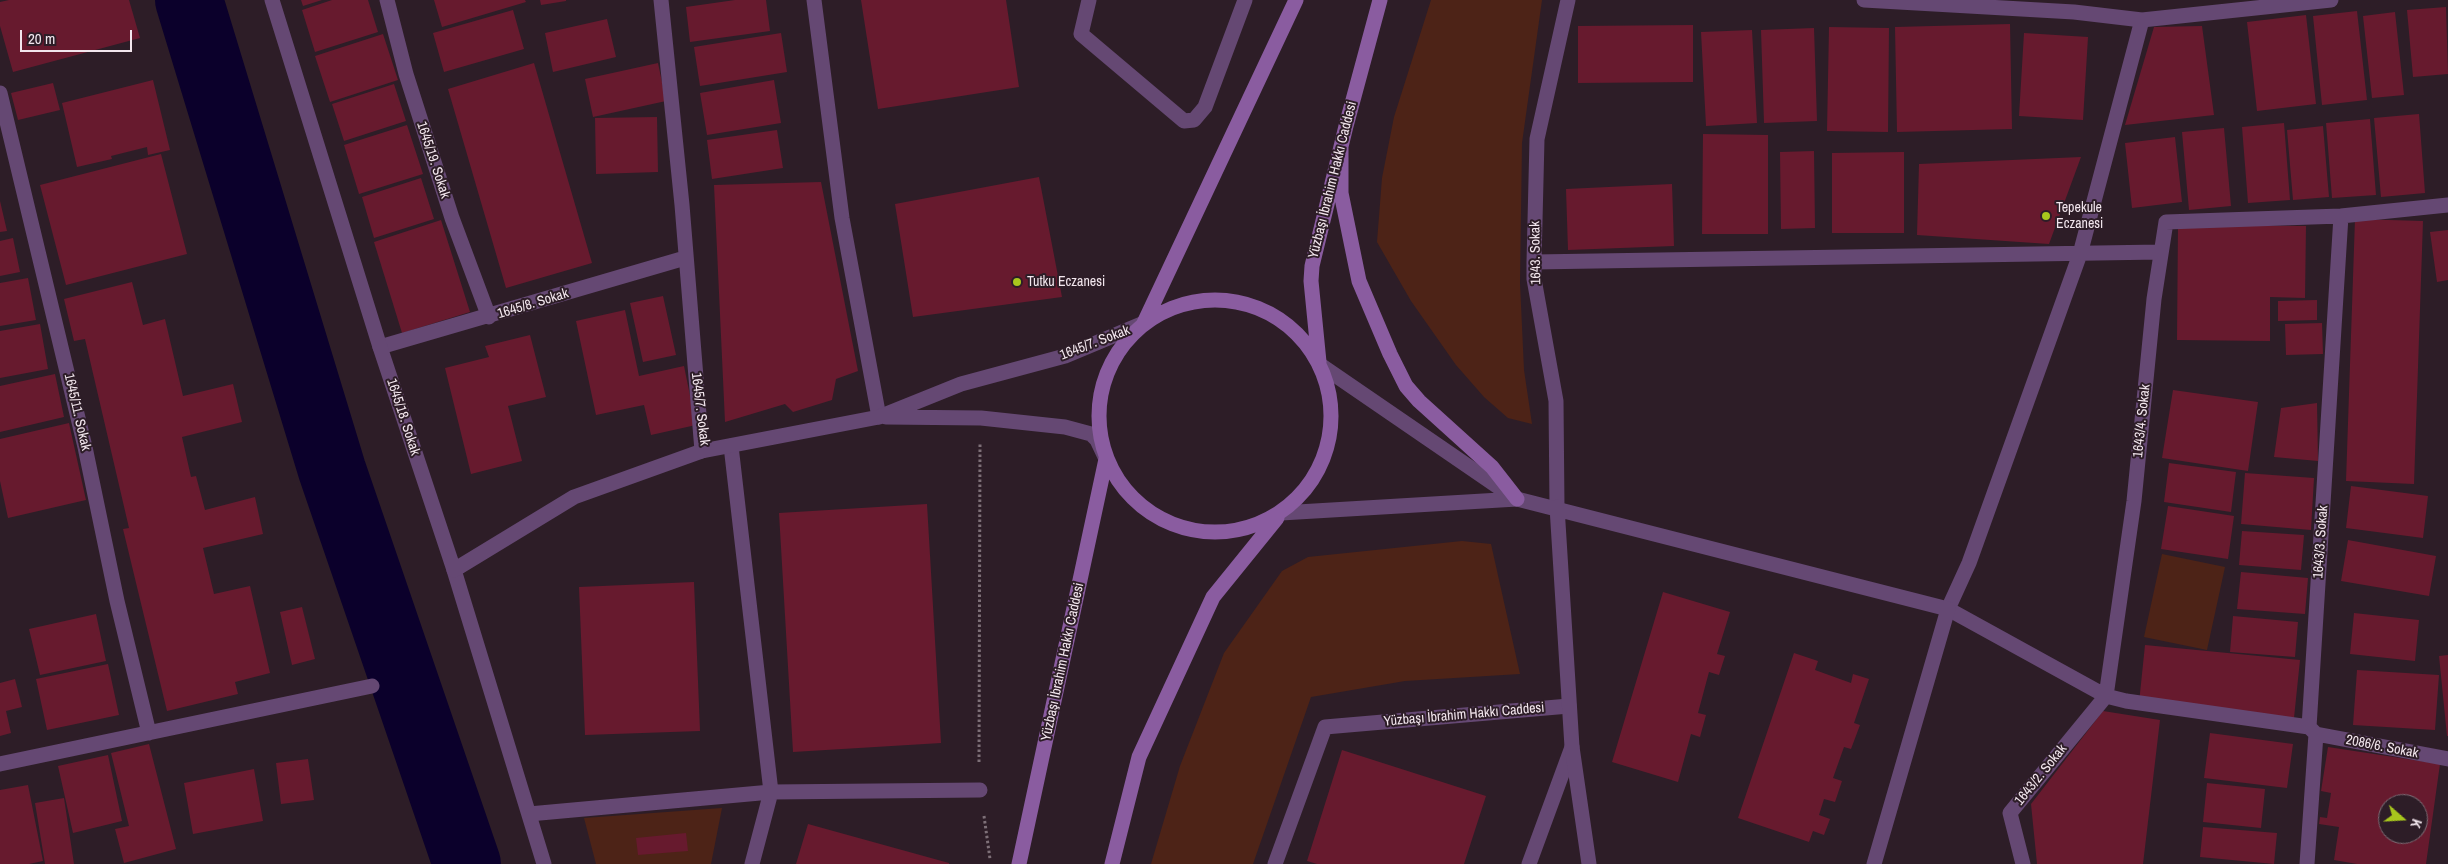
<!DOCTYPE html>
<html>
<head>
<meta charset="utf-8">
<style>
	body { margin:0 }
	#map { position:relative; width:2448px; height:864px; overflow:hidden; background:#2d1d27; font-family:"Archivo Narrow",sans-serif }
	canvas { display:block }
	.north { position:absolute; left:2378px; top:794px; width:50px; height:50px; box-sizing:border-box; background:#2d1d27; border:1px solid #7c6d76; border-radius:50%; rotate:109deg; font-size:14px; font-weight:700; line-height:20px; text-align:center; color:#f2e6ed }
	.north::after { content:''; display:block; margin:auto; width:18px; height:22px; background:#a8c71d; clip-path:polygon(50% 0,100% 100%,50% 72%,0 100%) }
	.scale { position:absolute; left:20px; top:30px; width:112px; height:22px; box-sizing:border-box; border:2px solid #f2e6ed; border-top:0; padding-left:6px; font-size:15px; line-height:18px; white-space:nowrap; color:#f2e6ed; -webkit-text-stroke:4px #2d1d27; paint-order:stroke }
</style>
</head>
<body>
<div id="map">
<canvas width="2448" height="864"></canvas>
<div class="north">K</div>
<div class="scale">20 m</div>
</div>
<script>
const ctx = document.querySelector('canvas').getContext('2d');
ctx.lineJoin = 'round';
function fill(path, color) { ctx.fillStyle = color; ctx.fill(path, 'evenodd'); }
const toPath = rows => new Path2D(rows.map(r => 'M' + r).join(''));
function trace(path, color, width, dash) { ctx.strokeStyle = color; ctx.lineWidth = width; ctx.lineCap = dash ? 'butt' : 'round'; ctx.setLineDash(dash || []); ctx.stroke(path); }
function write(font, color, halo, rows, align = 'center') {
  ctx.font = font + ' "Archivo Narrow",sans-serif'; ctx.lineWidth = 4; ctx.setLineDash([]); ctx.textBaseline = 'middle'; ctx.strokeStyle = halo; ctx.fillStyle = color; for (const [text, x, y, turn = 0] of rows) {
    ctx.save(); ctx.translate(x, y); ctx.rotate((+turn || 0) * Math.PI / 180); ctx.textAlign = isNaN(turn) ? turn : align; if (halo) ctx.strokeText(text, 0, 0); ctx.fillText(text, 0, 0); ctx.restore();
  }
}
fill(toPath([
	[1431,0,1542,0,1522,143,1520,283,1524,370,1532,424,1508,418,1484,397,1456,365,1411,301,1377,242,1382,178,1394,117],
	[1462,541,1491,544,1520,674,1405,681,1311,697,1253,864,1151,864,1180,766,1224,653,1282,571,1308,557],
	[2162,554,2225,567,2207,650,2144,637],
	[722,808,711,864,596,864,584,818]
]), '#4d2317');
trace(toPath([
	[189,0,332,470,467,864]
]), '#0b002b', 68);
fill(toPath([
	[9,0,129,0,140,38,13,72,0,26,0,2],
	[301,0,322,0,303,6],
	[332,0,368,0,378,32,315,52,302,10],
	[434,0,525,0,526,2,442,27],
	[540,0,566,0,566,1,541,5],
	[735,0,766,0,770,31,690,42,686,7],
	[861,0,1006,0,1019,87,878,109],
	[2446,7,2448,74,2413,77,2407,10],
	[513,10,524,49,444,72,433,33],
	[2357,11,2367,100,2322,105,2313,16],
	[2395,12,2404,95,2372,98,2363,16],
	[2306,15,2316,104,2257,111,2247,22],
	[607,19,616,57,553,72,545,33],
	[2010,24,2012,129,1897,132,1895,27],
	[1693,25,1693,82,1578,83,1578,26],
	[2202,26,2214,115,2125,125,2154,27],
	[1829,27,1889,28,1888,132,1827,131],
	[1814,28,1817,121,1764,123,1761,30],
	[1752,30,1757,123,1706,126,1701,32],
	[781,33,787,72,700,86,694,47],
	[2024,33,2088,37,2083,120,2019,116],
	[383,34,398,80,330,102,315,56],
	[534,63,592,263,506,288,448,89],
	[658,63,666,101,593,117,585,79],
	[153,80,170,150,148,155,147,147,111,156,112,159,77,167,62,103],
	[774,80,781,123,707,135,700,93],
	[53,83,60,110,18,120,11,93],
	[394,84,406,121,344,141,332,104],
	[2419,114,2425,193,2381,197,2374,118],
	[657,117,658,172,596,174,595,118],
	[2370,119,2376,195,2332,198,2326,123],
	[2284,123,2290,200,2248,203,2242,127],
	[407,125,423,174,359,194,344,145],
	[2323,126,2329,197,2293,200,2287,130],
	[2224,128,2231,206,2189,210,2182,132],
	[777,130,783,168,712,179,707,140],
	[1703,134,1768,135,1768,234,1702,234],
	[2175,137,2182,202,2132,208,2125,143],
	[1814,151,1815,228,1781,229,1780,152],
	[1904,152,1904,233,1832,233,1832,153],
	[161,154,187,254,66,285,40,185],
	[2081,157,2049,244,1917,235,1919,164],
	[1039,177,1062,297,913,317,895,204],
	[421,178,434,219,374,238,362,197],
	[821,182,858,371,836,379,832,400,793,412,785,404,725,422,714,185],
	[1672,184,1674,246,1568,250,1566,189],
	[0,201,7,231,0,232],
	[2355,219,2423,221,2414,484,2346,481],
	[441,220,470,312,402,333,374,242],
	[2178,225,2306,226,2305,298,2270,297,2270,341,2177,340],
	[2448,230,2448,280,2437,282,2430,232],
	[13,238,20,272,0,276,0,241],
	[28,278,36,320,0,326,0,283],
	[132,282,143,325,165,319,183,396,233,384,242,422,182,437,191,477,196,476,205,510,255,497,263,534,203,548,214,594,250,586,270,673,235,682,238,694,167,711,123,529,129,528,85,339,74,341,64,299],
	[663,296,676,355,643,362,630,303],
	[2317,300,2317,320,2278,321,2278,301],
	[625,310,639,376,684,366,696,425,651,435,644,405,596,415,576,321],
	[2322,323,2323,354,2286,355,2285,324],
	[40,324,48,369,0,378,0,331],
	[530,335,546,397,508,406,522,461,471,474,445,368,489,357,485,346],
	[55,374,64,417,0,432,0,386],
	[2173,390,2258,402,2248,471,2162,458],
	[2317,403,2318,461,2274,457,2281,408],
	[69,423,86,500,8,518,0,481,0,439],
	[2169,463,2236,472,2231,512,2164,502],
	[2245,473,2314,478,2311,530,2241,524],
	[2351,486,2428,496,2423,538,2346,528],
	[927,504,941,743,793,752,779,513],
	[2168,506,2234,516,2228,559,2161,549],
	[2242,531,2304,535,2301,570,2239,565],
	[2348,540,2436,556,2429,596,2341,581],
	[2241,572,2308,578,2305,614,2237,609],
	[694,582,700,731,585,735,579,587],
	[1663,592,1730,612,1717,654,1725,656,1719,675,1709,672,1698,713,1706,715,1700,737,1691,734,1678,782,1612,762],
	[302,607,315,659,292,665,280,612],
	[2354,613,2419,620,2415,661,2350,654],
	[96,614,106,661,40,675,29,629],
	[2233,616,2298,622,2295,657,2230,652],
	[2145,645,2300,660,2294,718,2139,703],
	[1794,653,1818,661,1815,670,1851,683,1853,674,1869,679,1854,723,1860,725,1851,749,1844,747,1833,778,1842,781,1835,802,1824,799,1819,815,1830,819,1824,835,1813,831,1809,842,1738,818],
	[2448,655,2448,736,2447,736,2439,656],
	[108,664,119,715,47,730,36,679],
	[2357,670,2439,675,2435,730,2353,725],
	[15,679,22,707,6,711,11,733,0,736,0,683],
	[2103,711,2160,720,2143,864,2037,864,2031,804],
	[2210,733,2293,744,2287,788,2204,778],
	[149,744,176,849,124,863,115,829,129,826,111,753],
	[2328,747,2440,764,2426,864,2357,864,2334,860,2339,827,2319,824,2320,817,2327,818,2331,793,2321,791],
	[2388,804,2418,804,2418,834,2388,834],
	[1342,750,1486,796,1464,864,1317,864,1307,861],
	[108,755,122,821,73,833,58,766],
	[308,759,314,800,281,804,276,763],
	[254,769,263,821,193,834,184,783],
	[2207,783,2265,789,2261,828,2203,822],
	[28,785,43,861,29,864,0,864,0,790],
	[64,798,74,864,45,864,35,803],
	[808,824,949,863,949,864,796,864],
	[2203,827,2277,833,2274,864,2200,857],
	[686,833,688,851,638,855,636,838]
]), '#671a2e');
trace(toPath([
	[979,762,980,444],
	[984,816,990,859]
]), '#7e7078', 3, [2.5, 2.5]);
trace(toPath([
	[387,0,406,74,452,218,489,317],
	[661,0,682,205,702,451],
	[814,0,842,218,879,417],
	[1089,0,1081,34,1184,121,1194,120,1205,107,1245,0],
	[1864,0,2074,12,2142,20,2331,0],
	[0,93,85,447,117,601,149,733],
	[1534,262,2160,252],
	[380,347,685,258],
	[731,446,771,792,752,864],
	[1557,507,1556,401,1534,279,1534,262,1537,139,1568,0],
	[454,570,544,864],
	[2309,727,2126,701,2106,696,2134,501,2154,299,2166,222,2341,216,2448,205],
	[2316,734,2448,759],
	[0,764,372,686],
	[529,814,771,792,980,790],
	[1275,864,1325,727,1569,706],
	[1529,864,1572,747],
	[2023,864,2010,813,2106,696,1948,609,1969,563,2080,254,2142,20],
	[2307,864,2316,734,2309,727,2341,216]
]), '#654873', 15);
trace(toPath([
	[272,0,380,347,454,570,574,497,702,451,879,417,961,384,1065,356,1144,323],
	[1319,364,1513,497],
	[886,417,981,418,1065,427,1091,434,1097,440,1106,459],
	[1557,507,1572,747,1589,864],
	[1281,513,1517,499,1948,609,1874,864]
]), '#654873', 15);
trace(toPath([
	[1341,147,1341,193,1359,281,1390,354,1406,386,1419,401,1492,467,1517,499],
	'1099 416a116 116 0 1 1 232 0a116 116 0 1 1-232 0Z',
	[1144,323,1296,0],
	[1319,362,1311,281,1312,266,1346,126,1380,0],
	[1019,864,1106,459],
	[1112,864,1139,757,1213,597,1277,518]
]), '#8a5ca0', 15);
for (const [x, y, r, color] of [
	[2046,216,5,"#a8c71d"],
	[1017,282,5,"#a8c71d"]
]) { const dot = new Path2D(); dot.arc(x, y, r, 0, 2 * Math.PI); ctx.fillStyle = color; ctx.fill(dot); trace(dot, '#2d1d27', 2); }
write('14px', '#f2e6ed', '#2d1d27', [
	["1645/19. Sokak",433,160,72],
	["Yüzbaşı İbrahim Hakkı Caddesi",1333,180,-76],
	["1643. Sokak",1536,253,-91],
	["1645/8. Sokak",533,304,-17],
	["1645/7. Sokak",1095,343,-21],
	["1645/7. Sokak",700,409,83],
	["1645/11. Sokak",77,412,77],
	["1645/18. Sokak",403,417,72],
	["1643/4. Sokak",2142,421,-84],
	["1643/3. Sokak",2321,542,-86],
	["Yüzbaşı İbrahim Hakkı Caddesi",1063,662,-78],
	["Yüzbaşı İbrahim Hakkı Caddesi",1464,715,-5],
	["2086/6. Sokak",2382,747,11],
	["1643/2. Sokak",2041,775,-51]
]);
write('14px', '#f2e6ed', '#2d1d27', [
	["Tepekule",2056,208],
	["Eczanesi",2056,224],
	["Tutku Eczanesi",1027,282]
], 'left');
</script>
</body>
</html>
